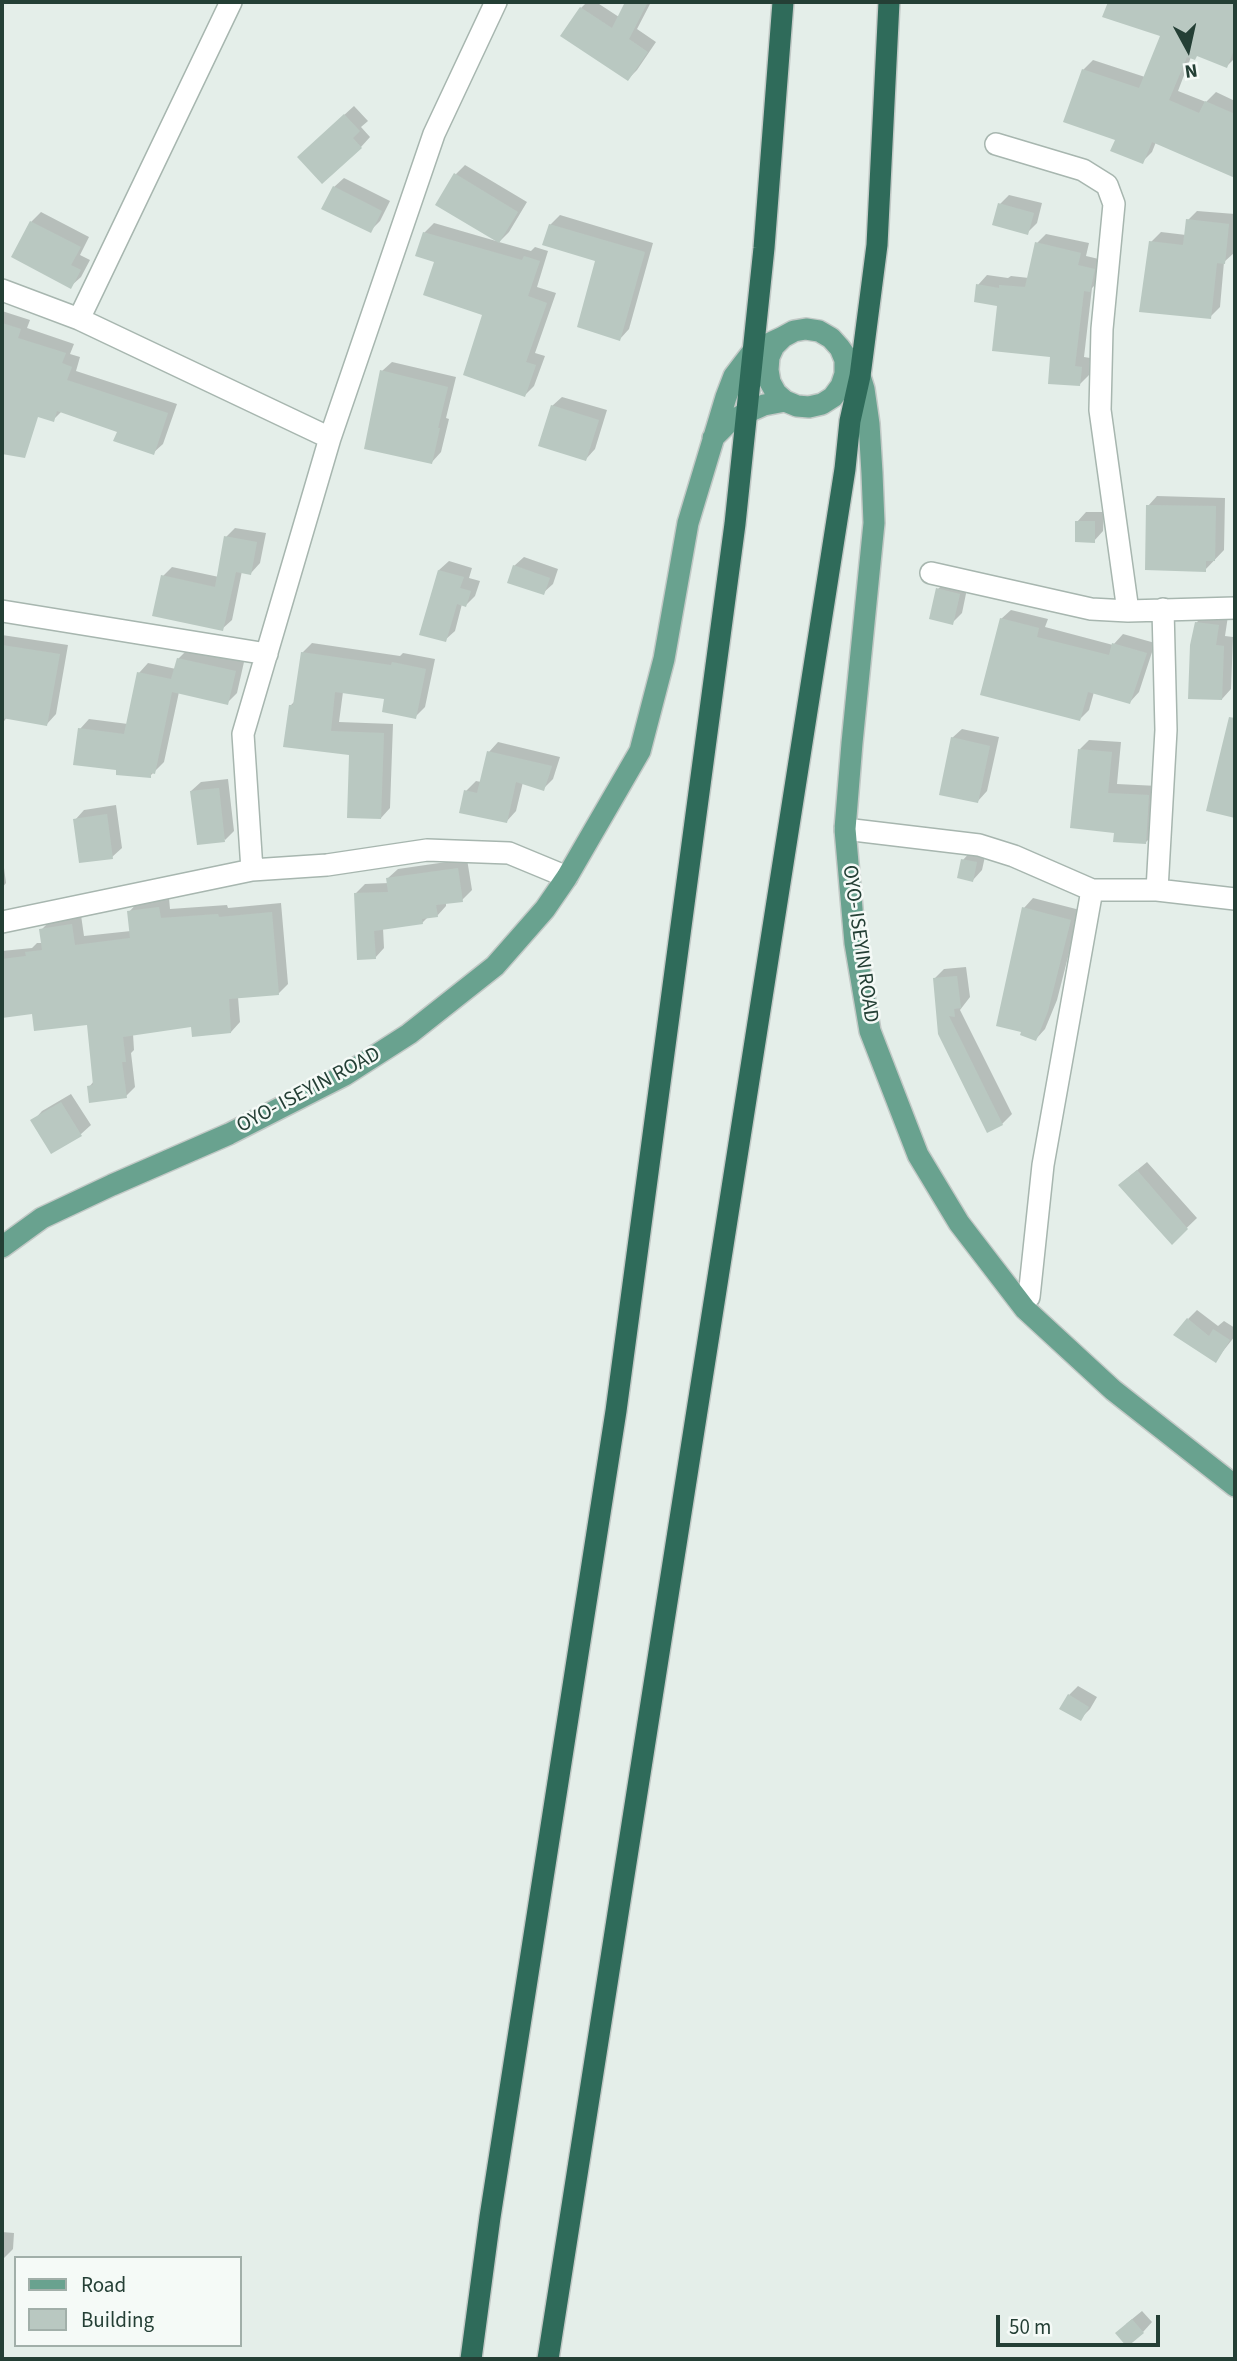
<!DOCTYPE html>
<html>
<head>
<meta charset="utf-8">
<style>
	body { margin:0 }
	#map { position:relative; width:1237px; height:2361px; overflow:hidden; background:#e4eee9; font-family:"Source Sans 3",sans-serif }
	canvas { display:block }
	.frame { position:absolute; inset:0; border:4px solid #243f35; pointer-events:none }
	.legend { position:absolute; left:14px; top:2256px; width:228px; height:91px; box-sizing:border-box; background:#f5faf7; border:2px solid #a1afa9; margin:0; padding:9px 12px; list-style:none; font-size:21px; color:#243f35 }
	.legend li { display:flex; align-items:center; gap:14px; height:35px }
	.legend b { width:35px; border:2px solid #a1afa9 }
	.north { position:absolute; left:1153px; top:14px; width:70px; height:70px; -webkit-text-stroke:5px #f5faf7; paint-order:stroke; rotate:172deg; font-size:19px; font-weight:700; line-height:28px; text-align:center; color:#243f35 }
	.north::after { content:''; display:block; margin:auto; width:24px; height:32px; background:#243f35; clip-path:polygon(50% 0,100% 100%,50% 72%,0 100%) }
	.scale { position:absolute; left:996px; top:2315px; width:164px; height:32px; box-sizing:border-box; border:4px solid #243f35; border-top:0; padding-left:9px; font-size:21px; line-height:24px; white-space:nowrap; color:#243f35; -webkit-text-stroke:5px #f5faf7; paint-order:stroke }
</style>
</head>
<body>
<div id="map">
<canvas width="1237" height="2361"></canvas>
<div class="frame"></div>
<ul class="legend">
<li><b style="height:9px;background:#69a28f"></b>Road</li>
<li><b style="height:19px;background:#b9c8c1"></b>Building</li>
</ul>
<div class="north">N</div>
<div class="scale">50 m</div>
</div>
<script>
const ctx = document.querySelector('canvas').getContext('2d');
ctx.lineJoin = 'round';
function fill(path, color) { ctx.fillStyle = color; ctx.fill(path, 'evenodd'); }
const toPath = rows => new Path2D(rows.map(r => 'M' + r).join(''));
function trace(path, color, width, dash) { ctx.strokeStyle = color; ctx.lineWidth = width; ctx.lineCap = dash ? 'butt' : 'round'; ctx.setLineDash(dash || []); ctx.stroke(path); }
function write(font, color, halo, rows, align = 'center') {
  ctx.font = font + ' "Source Sans 3",sans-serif'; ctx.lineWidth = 5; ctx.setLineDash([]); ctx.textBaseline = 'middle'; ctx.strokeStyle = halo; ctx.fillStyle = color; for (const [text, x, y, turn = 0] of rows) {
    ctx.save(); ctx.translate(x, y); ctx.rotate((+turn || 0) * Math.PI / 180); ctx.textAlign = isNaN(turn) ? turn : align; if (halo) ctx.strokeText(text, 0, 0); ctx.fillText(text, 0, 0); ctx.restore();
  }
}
fill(toPath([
	[587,2,596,2,619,17,627,2,651,2,637,29,656,42,637,70,628,79,581,8],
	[1109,2,1235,2,1235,58,1227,66,1198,55,1191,57,1178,91,1206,102,1216,92,1235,101,1235,177,1156,142,1152,152,1142,162,1117,139,1083,70,1093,60,1145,77,1162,35,1105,16],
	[354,106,368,121,361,127,370,137,361,147,308,148],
	[465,165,527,202,509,232,499,242,531,251,535,247,548,251,537,287,556,293,535,353,545,356,534,386,525,395,485,313,436,261,424,233,434,223,496,241,455,175],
	[344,178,390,201,380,221,370,231,334,187],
	[1009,195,1042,203,1037,223,1027,233,1000,204],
	[1197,211,1235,214,1234,253,1224,262,1220,307,1210,317,1151,242,1161,232,1186,235,1188,220],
	[41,212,89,237,80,255,90,260,81,277,71,286,31,222],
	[560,215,653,243,629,329,620,339,597,260,550,225],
	[1046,234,1089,243,1086,256,1103,260,1099,281,1092,288,1084,357,1090,358,1089,375,1079,385,1052,355,978,285,987,275,1008,278,1011,276,1029,278,1037,243],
	[2,311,30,320,27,328,74,344,70,354,80,357,76,371,177,404,163,444,153,453,119,431,62,411,53,420,28,397,2,389],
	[392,362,456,377,446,418,449,419,441,452,432,462,382,371],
	[562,397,607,410,595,449,586,459,552,406],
	[1157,496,1225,498,1224,550,1205,570,1148,506],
	[1086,512,1104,512,1103,531,1094,541,1077,522],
	[235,528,266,533,260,563,251,573,242,571,232,620,222,629,163,576,172,567,219,577,226,537],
	[524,557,558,569,553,584,543,593,514,566],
	[449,561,472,568,469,578,480,581,475,596,466,605,462,604,455,631,445,640,439,570],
	[948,580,968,584,962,613,952,623,938,589],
	[1011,610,1048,619,1045,627,1113,645,1123,634,1155,643,1139,692,1130,702,1094,692,1089,710,1080,719,1001,619],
	[1206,613,1228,616,1225,636,1233,637,1231,689,1222,699,1196,623],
	[2,635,68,645,56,714,47,724,7,717,2,724],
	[312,643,400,656,403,653,435,659,425,707,415,717,386,698,343,692,339,722,393,724,390,808,381,818,351,753,290,706,295,701,302,653],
	[188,649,244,662,237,693,227,703,179,692,164,762,150,776,118,769,80,729,89,719,128,724,139,673,148,663,176,669,178,659],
	[962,729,999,737,987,791,978,801,952,738],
	[1089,740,1121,742,1117,784,1158,786,1155,833,1146,842,1115,831,1080,749],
	[498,742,560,757,553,779,543,789,523,782,516,811,507,821,466,791,476,781,481,782,489,752],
	[228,779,234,831,225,840,191,791,201,782],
	[116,805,122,848,112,857,75,820,84,810],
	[972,850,986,852,982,870,973,880,963,860],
	[2,853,6,883,2,888],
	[467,859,472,890,462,900,446,902,446,906,437,916,428,917,422,923,383,928,384,948,375,958,355,894,365,884,389,883,388,878,398,869],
	[169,898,170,909,227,905,228,908,281,903,288,984,278,994,238,997,240,1022,231,1032,193,1025,133,1034,134,1050,131,1053,135,1087,126,1096,89,1087,94,1081,89,1023,34,1012,2,1016,2,951,32,948,37,943,43,943,41,930,51,920,81,915,84,936,131,931,129,912,138,902],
	[1033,898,1080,910,1057,1000,1045,1029,1036,1039,1024,908],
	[966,967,970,997,960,1010,1012,1114,1002,1124,988,1131,934,979,944,969],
	[71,1094,91,1125,81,1134,52,1152,33,1121,42,1111],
	[1147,1162,1197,1218,1172,1242,1130,1176],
	[1197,1310,1218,1326,1224,1321,1235,1328,1235,1336,1216,1360,1188,1319],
	[1078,1686,1097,1697,1090,1709,1080,1719,1069,1695],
	[2,2232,14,2233,13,2249,3,2259],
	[1142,2311,1152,2322,1143,2332,1126,2324]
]), '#0003');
fill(toPath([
	[625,2,648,2,629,39,648,52,628,81,560,36,580,7,612,28],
	[1108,2,1235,2,1235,47,1227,68,1197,56,1195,60,1187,57,1169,100,1199,113,1205,101,1235,114,1235,178,1152,142,1143,164,1110,151,1115,140,1063,122,1082,69,1139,88,1160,36,1102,17],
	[344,114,360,131,353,138,362,148,322,184,297,157],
	[454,173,518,212,499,243,435,205],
	[333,186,382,211,371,233,321,209],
	[998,203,1034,213,1028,235,992,225],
	[1186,219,1229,224,1225,264,1217,263,1211,319,1139,312,1149,241,1183,245],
	[30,221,81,247,71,265,81,270,71,289,11,257],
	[549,224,645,252,620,341,577,327,595,261,542,245],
	[423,232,522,260,524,256,540,261,528,296,547,303,526,362,536,365,525,397,463,375,482,315,423,295,434,262,415,256],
	[1035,242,1081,253,1078,265,1095,269,1090,292,1084,291,1075,366,1082,367,1080,386,1048,384,1050,357,992,351,997,306,974,302,976,284,999,288,999,285,1025,287],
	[2,323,21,329,18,338,66,353,62,363,72,367,67,380,168,413,154,455,113,441,117,432,57,411,54,422,38,417,25,458,2,454],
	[380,370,448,387,438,428,440,428,432,464,364,449],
	[551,405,599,420,586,461,538,446],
	[1146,505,1216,506,1215,561,1206,561,1206,572,1145,570],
	[1075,521,1095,521,1095,543,1075,542],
	[224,536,257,542,251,575,236,572,223,631,152,616,161,575,215,587],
	[513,565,550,578,544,595,507,583],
	[438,570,464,577,460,588,471,591,466,607,457,604,446,642,419,635],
	[936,588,960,594,953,625,929,619],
	[1000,618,1039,628,1037,637,1109,655,1112,643,1147,653,1130,704,1088,692,1080,721,980,695],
	[1195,622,1219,625,1216,645,1224,646,1222,700,1188,699,1190,645],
	[2,645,60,654,47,726,2,718],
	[301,652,391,665,392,662,426,669,416,719,382,712,384,699,335,692,331,731,384,733,381,819,347,818,349,755,283,747,289,705,293,705],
	[177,658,236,671,228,705,172,692,155,774,151,773,151,778,116,775,116,770,73,765,78,728,124,734,137,672,171,679],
	[1229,717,1235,718,1235,818,1206,811],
	[951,737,990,746,978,803,939,795],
	[1078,749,1112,752,1108,793,1149,795,1146,844,1113,842,1114,833,1070,828],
	[487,751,552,766,544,791,516,782,507,823,459,813,464,790,477,793],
	[219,788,225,842,197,845,190,791],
	[107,814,113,859,79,863,73,819],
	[961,859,977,862,973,882,957,878],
	[458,868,463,902,436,905,438,917,422,919,423,924,374,931,376,959,357,960,354,893,388,892,386,878],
	[159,907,161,918,218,914,219,917,272,912,279,995,229,999,231,1033,192,1037,191,1027,123,1037,126,1062,122,1062,127,1098,89,1103,87,1086,93,1085,87,1025,34,1031,32,1014,2,1018,2,959,26,956,25,952,42,950,39,929,72,924,75,945,130,938,127,911],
	[1022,907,1071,920,1048,1011,1036,1041,1020,1035,1021,1032,996,1026],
	[957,976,961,1008,954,1009,955,1017,949,1016,1003,1125,987,1133,938,1034,933,978],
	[61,1102,82,1136,51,1154,30,1120],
	[1137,1170,1188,1229,1172,1245,1118,1185],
	[1187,1318,1209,1336,1213,1329,1230,1340,1216,1363,1173,1335],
	[1068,1694,1089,1707,1081,1721,1059,1709],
	[1132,2319,1144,2333,1127,2347,1115,2333]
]), '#b9c8c1');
const minor = toPath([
	[996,144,1083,170,1107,185,1114,204,1102,329,1100,410,1128,611],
	[2,290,79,319,330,438],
	[79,319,231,2],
	[931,573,1091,609,1128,611,1235,608],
	[2,611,267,654],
	[845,829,979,845,1014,856,1092,890,1157,890,1235,899],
	[252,870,243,734,330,438,434,134,496,2],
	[1157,890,1166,730,1163,609],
	[2,922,252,870,327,865,427,850,509,853,567,877],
	[1029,1297,1043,1165,1092,890]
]);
const primary = toPath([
	[840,348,860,376,864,389,869,424,872,473,874,523,852,743,845,829,855,943,870,1031,918,1155,959,1223,1025,1309,1113,1390,1235,1486],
	[753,351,776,393,785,401,797,406,809,407,822,404,833,397,841,386,845,374,845,360,840,348,831,338,819,331,806,329,794,331,783,337,774,346,769,357,768,370,770,382],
	[713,438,728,423,746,413,764,405,785,401],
	[2,1247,42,1218,112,1185,229,1134,345,1075,409,1034,495,966,545,909,567,877,640,751,664,659,688,523,726,397,734,376,753,351,783,337]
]);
const motorway = toPath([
	[471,2359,490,2217,616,1411,735,524,764,248,783,2],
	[548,2359,845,469,850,421,860,376,877,245,889,2]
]);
trace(minor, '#a7b6af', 24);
trace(primary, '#c2c9c6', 24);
trace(motorway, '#c2c9c6', 24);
trace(minor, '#fff', 21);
trace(primary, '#69a28f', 21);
trace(motorway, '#2f6b5a', 21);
write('21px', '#243f35', '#f5faf7', [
	["OYO- ISEYIN ROAD",859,944,82],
	["OYO- ISEYIN ROAD",309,1091,-28]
]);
</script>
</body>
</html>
